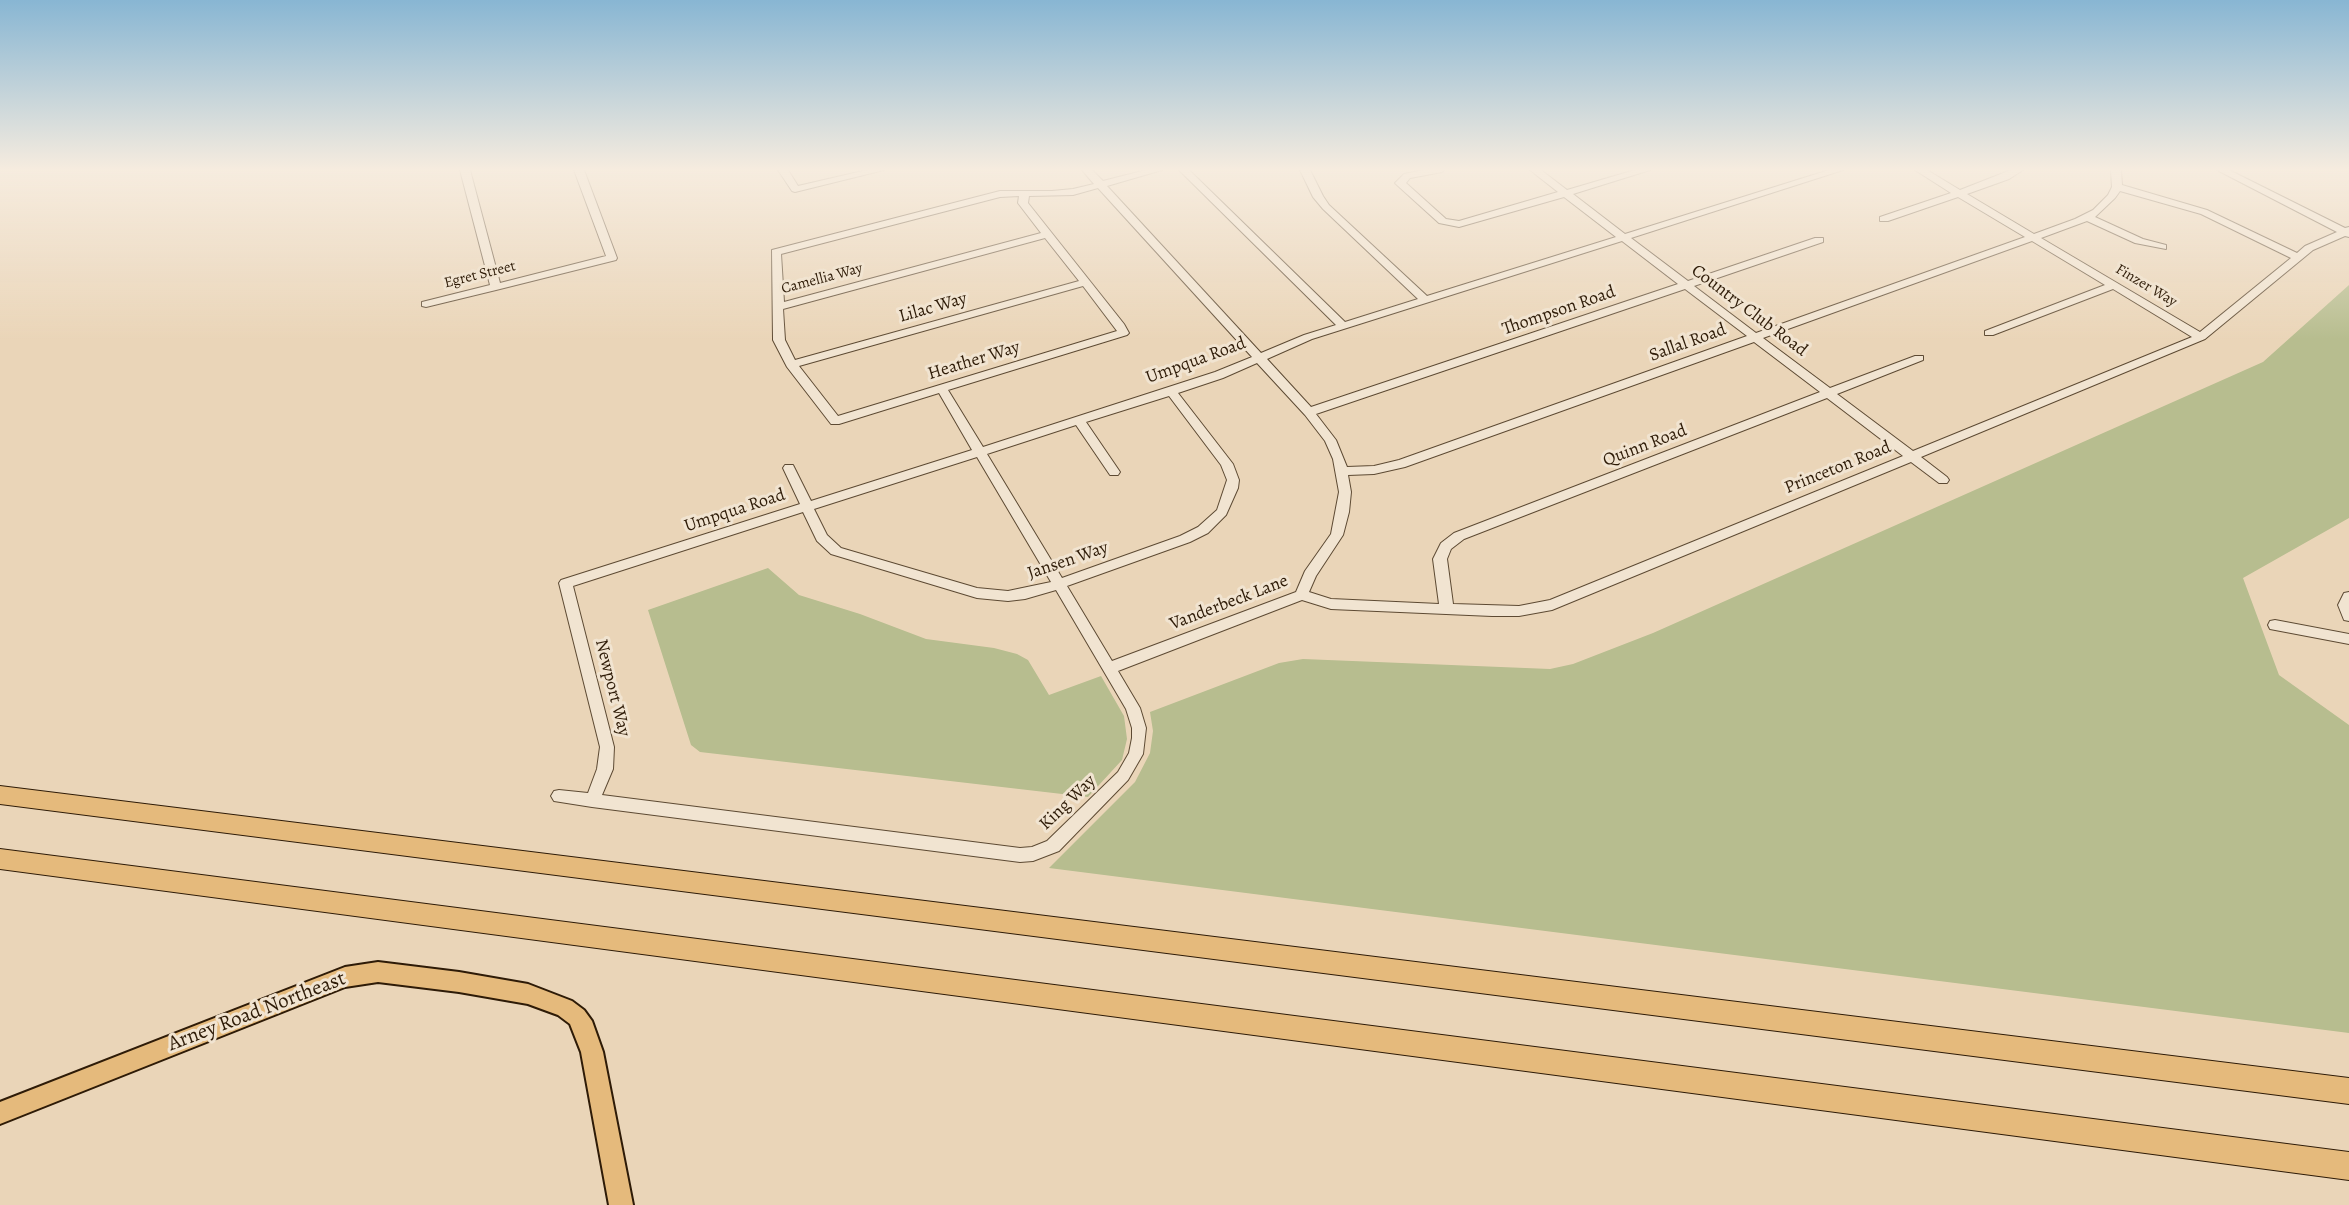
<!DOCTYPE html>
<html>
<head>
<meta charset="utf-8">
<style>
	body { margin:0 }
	canvas { display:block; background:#ead5b8 }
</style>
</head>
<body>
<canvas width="2349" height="1205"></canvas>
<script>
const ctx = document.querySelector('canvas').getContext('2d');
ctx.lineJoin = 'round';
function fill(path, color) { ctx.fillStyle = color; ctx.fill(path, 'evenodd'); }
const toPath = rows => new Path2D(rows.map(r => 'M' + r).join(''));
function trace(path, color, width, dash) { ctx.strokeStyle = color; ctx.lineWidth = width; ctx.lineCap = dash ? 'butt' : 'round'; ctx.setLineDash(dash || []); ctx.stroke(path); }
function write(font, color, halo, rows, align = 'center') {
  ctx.font = font + ' Alegreya,serif'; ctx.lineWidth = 6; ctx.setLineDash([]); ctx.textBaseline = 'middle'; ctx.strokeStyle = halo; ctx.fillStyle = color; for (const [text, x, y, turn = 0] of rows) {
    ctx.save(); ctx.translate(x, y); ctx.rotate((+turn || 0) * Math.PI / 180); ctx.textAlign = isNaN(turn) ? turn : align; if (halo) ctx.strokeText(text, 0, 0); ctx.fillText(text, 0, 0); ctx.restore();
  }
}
fill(toPath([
	[2349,285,2349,518,2243,578,2279,675,2349,725,2349,1033,1049,868,1135,782,1150,753,1153,731,1150,712,1279,663,1303,659,1550,669,1573,664,1653,633,2263,362],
	[768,568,799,595,860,614,926,639,994,648,1017,654,1028,660,1049,695,1101,676,1124,716,1127,739,1122,760,1088,797,700,752,691,745,648,610]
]), '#b7bd8f');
const minor = toPath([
	[460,170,470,170,500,283,606,256,574,170,584,170,617,258,616,260,496,290,426,307,422,306,422,302,490,285,460,170],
	[778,170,788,170,798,186,867,170,884,170,795,192,792,191,778,170],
	[1082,170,1092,170,1103,181,1146,170,1162,170,1107,186,1261,353,1304,335,1336,325,1179,170,1189,170,1345,322,1418,299,1323,209,1313,197,1300,170,1310,170,1323,196,1329,205,1427,296,1616,237,1564,197,1459,227,1439,223,1397,185,1395,183,1404,174,1424,170,1444,170,1442,172,1410,178,1406,183,1446,219,1459,221,1558,192,1530,170,1541,170,1567,190,1635,170,1650,170,1573,194,1625,234,1829,170,1843,170,1631,238,1688,281,1815,238,1823,238,1823,242,1694,286,1756,333,2025,237,1958,197,1888,221,1880,221,1880,217,1951,193,1915,170,1927,170,1960,190,2011,170,2023,170,2009,179,1967,194,2034,234,2075,219,2093,210,2108,195,2112,187,2111,170,2121,170,2122,185,2207,210,2297,253,2305,246,2337,232,2217,170,2229,170,2345,228,2349,227,2349,237,2345,236,2313,250,2205,339,1921,457,1947,477,1949,480,1947,483,1939,483,1911,462,1552,610,1519,616,1492,616,1331,609,1302,600,1118,671,1140,708,1146,728,1143,754,1128,780,1059,851,1033,861,1020,862,592,807,554,801,551,796,554,791,559,790,588,793,597,769,600,747,559,583,561,580,800,504,783,468,785,465,793,465,811,501,972,450,939,393,839,424,831,424,787,367,773,340,772,250,1000,191,1052,191,1073,189,1094,184,1082,170],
	[1098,188,1252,357,1215,372,983,447,948,390,1127,335,1129,333,1124,324,1028,203,1029,196,1073,195,1098,188],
	[2120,191,2201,214,2291,258,2200,332,2041,238,2087,221,2135,243,2166,249,2166,245,2143,239,2095,217,2115,198,2120,191],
	[1019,196,1018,203,1041,233,784,302,781,254,1000,197,1019,196],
	[1045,238,1079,281,795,360,785,340,783,309,1045,238],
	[1622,241,1678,284,1311,407,1267,359,1312,339,1622,241],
	[2032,241,2105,285,1985,331,1985,335,1993,335,2113,289,2192,337,1913,451,1837,394,1923,360,1923,356,1915,356,1830,388,1763,338,2032,241],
	[1083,286,1117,331,838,416,799,366,1083,286],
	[1685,289,1747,336,1399,460,1374,466,1347,467,1336,440,1316,414,1685,289],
	[1754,342,1820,392,1454,533,1441,543,1433,559,1439,604,1331,599,1309,592,1316,576,1343,535,1349,512,1351,492,1348,475,1374,474,1405,467,1754,342],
	[1257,363,1305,415,1325,441,1333,459,1339,492,1331,534,1305,571,1296,592,1112,661,1067,586,1190,542,1208,533,1226,515,1238,488,1239,480,1233,464,1178,393,1223,378,1257,363],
	[1169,396,1221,465,1227,480,1217,510,1198,527,1180,536,1062,578,987,454,1076,425,1110,475,1118,475,1120,472,1118,469,1086,422,1169,396],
	[1827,398,1903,456,1550,600,1519,606,1453,604,1447,559,1451,549,1464,539,1827,398],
	[977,457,1051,582,1008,591,977,588,841,548,827,535,814,509,977,457],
	[803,512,817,541,831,554,977,598,1008,601,1025,599,1056,590,1126,709,1132,728,1132,738,1129,753,1118,772,1047,841,1032,847,1020,848,602,795,613,769,614,747,573,586,803,512],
	[2349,592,2349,621,2344,620,2338,605,2344,593,2349,592],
	[2275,620,2349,634,2349,644,2270,629,2268,625,2270,621,2275,620]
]);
const major = toPath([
	[378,962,459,972,528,984,572,1001,584,1010,592,1021,603,1052,633,1205,609,1205,581,1052,570,1024,558,1015,528,1004,459,992,378,982,345,987,0,1124,0,1102,345,967,378,962]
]);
const highway = toPath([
	[0,786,2349,1078,2349,1104,0,804,0,786],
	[0,849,2349,1152,2349,1180,0,869,0,849]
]);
trace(minor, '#5d4a33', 2);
trace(major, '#2e1b07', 4);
trace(highway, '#2e1b07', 2);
fill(minor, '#f1e4d1');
fill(major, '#e5ba7c');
fill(highway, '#e5ba7c');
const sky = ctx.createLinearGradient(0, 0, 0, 339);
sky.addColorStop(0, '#88b6d3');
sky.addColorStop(0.5, '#f6ecdf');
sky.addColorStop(1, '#f6ecdf00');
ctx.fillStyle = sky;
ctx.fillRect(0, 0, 2349, 339);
write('15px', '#2e1b07', '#f1e4d1', [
	["Egret Street",480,275,-14],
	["Camellia Way",822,279,-15],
	["Finzer Way",2146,286,31]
]);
write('18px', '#2e1b07', '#f1e4d1', [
	["Lilac Way",933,308,-16],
	["Thompson Road",1559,311,-19],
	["Country Club Road",1749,311,37],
	["Sallal Road",1688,343,-20],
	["Heather Way",974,361,-17],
	["Umpqua Road",1196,361,-20],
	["Quinn Road",1645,446,-21],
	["Princeton Road",1838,468,-22],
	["Umpqua Road",735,511,-18],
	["Jansen Way",1068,561,-19],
	["Vanderbeck Lane",1229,603,-21],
	["Newport Way",612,688,76],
	["King Way",1068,803,-44]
]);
write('21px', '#2e1b07', '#f1e4d1', [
	["Arney Road Northeast",257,1012,-21]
]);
</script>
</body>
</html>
